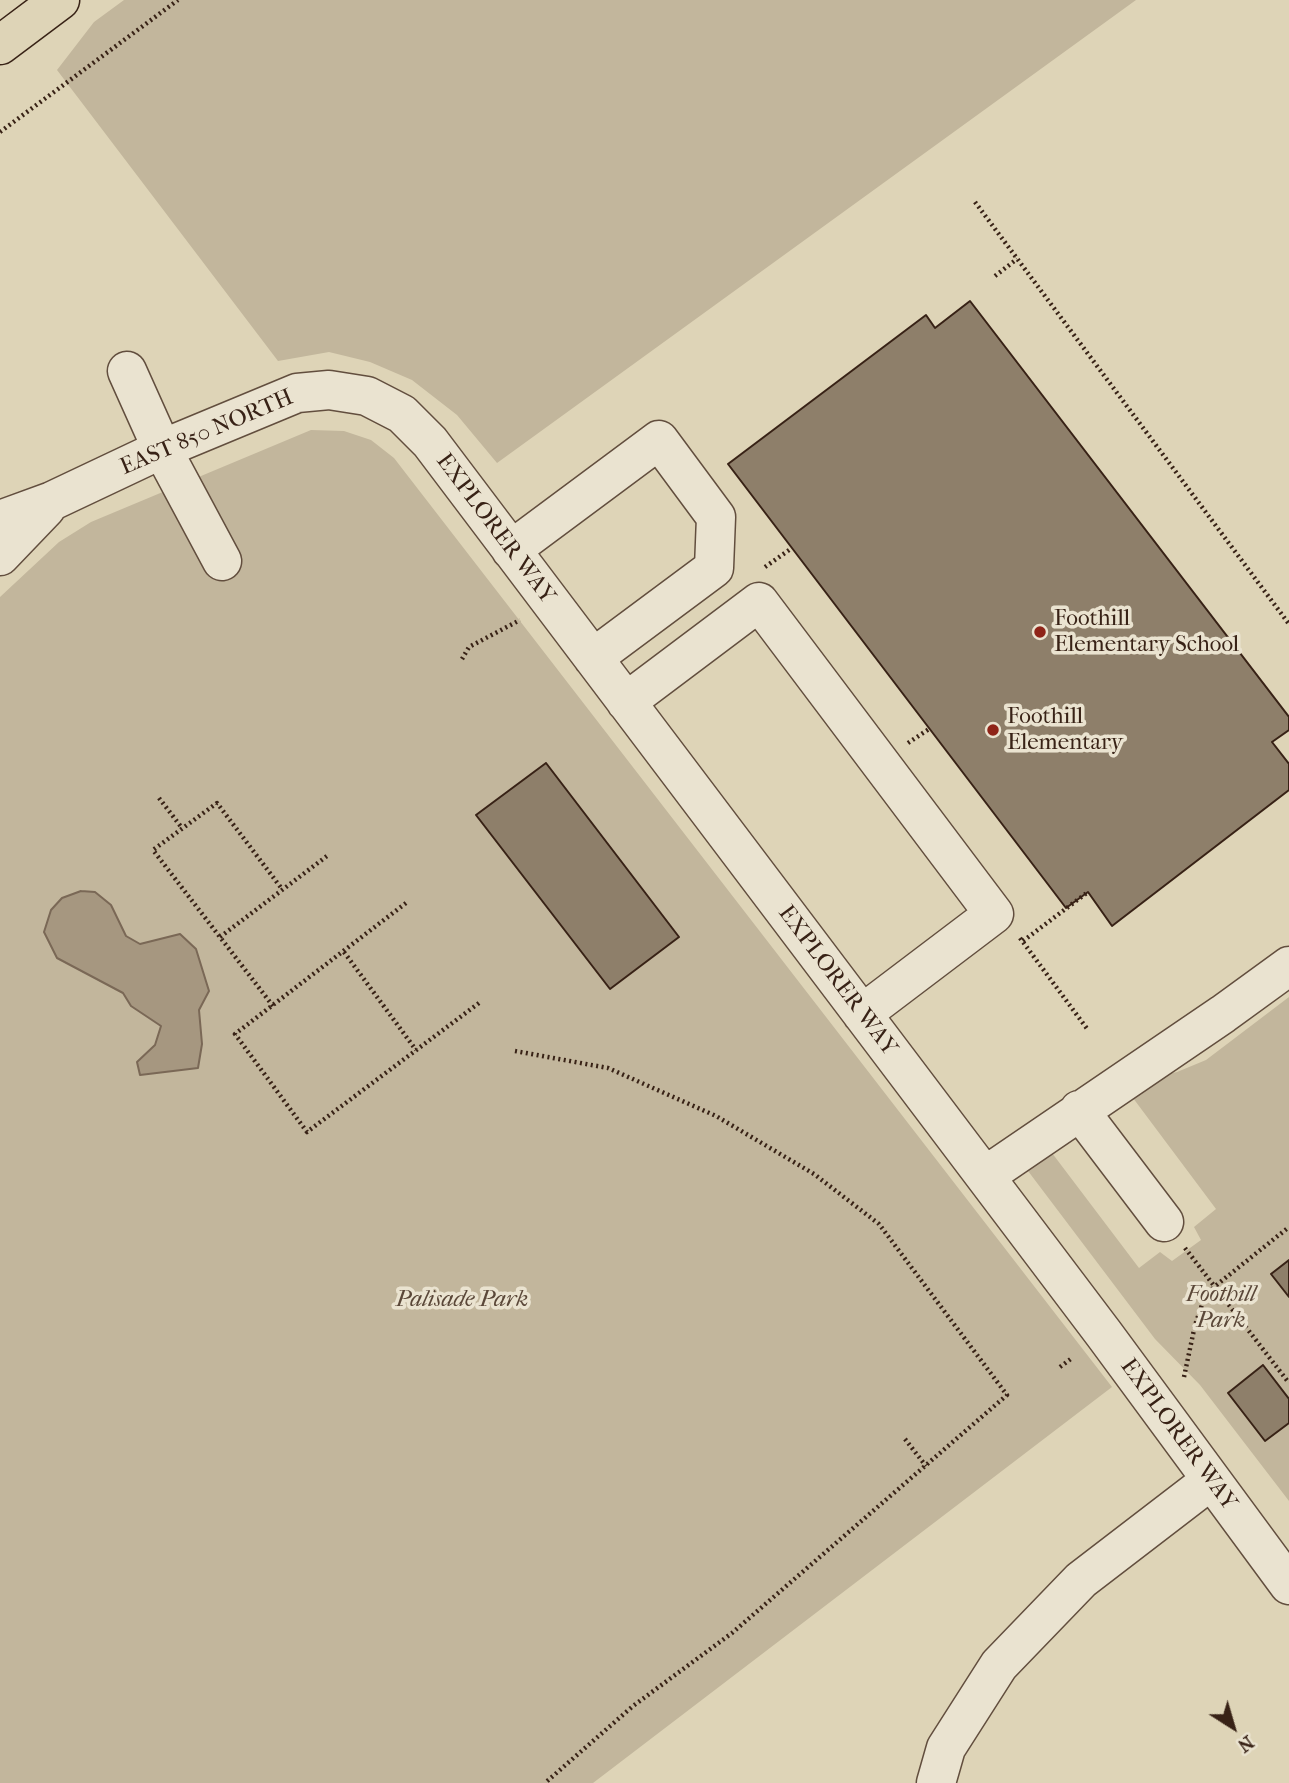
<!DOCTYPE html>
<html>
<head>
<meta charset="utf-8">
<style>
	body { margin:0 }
	#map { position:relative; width:1289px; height:1783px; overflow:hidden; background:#ded4b7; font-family:"IM FELL French Canon",serif }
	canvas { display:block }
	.north { position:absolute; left:1198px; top:1692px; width:70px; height:70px; -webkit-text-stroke:5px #eae3d0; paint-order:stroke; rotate:143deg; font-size:19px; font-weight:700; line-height:28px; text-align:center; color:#382216 }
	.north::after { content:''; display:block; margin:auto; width:24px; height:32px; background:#382216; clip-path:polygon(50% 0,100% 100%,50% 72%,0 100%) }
</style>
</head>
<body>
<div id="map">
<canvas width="1289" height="1783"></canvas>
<div class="north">N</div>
</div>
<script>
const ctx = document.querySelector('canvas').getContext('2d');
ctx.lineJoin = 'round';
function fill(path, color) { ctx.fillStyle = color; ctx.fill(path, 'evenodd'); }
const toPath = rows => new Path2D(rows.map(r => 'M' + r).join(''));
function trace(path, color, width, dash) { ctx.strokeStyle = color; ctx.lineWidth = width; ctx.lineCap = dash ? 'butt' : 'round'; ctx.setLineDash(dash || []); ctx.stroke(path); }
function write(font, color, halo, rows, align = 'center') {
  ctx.font = font + ' "IM FELL French Canon",serif'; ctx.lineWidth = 7; ctx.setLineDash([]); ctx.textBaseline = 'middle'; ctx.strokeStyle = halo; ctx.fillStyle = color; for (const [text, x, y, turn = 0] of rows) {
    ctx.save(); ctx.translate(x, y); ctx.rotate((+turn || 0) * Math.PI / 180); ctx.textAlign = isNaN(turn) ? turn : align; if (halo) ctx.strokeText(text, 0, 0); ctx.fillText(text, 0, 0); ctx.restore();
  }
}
fill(toPath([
	[124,0,1136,0,497,463,457,415,412,380,370,362,329,352,278,361,57,70,94,22],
	[311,430,344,431,371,440,394,458,1112,1387,593,1783,0,1783,0,597,59,542,91,522],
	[1289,997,1289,1501,1200,1385,1155,1339,1025,1167,1052,1153,1139,1268,1160,1252,1172,1261,1201,1240,1194,1227,1216,1209,1130,1094,1145,1079,1177,1072,1206,1060]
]), '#c2b69c');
const water = toPath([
	[81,891,95,892,111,905,126,936,140,944,180,934,196,949,209,991,199,1010,202,1044,198,1068,140,1075,137,1062,155,1045,161,1026,131,1006,123,993,57,958,44,932,51,910,62,898,81,891]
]);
fill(water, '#a69780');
trace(water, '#7a6856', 2);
const building = toPath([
	[970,301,1289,717,1289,730,1272,742,1289,764,1289,790,1112,926,1088,892,1066,908,728,464,926,315,935,328,970,301],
	[546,763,679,937,610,989,476,815,546,763],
	[1289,1260,1289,1297,1271,1274,1289,1260],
	[1263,1365,1289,1399,1289,1423,1265,1441,1228,1393,1263,1365]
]);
fill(building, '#8e7f6a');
trace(building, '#382216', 2);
const minor = toPath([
	[127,371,162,449,222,561],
	[0,520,52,501,162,449,297,393,329,390,367,396,402,414,430,442,1104,1334,1289,1585],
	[511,550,659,440,716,517,714,568,593,658],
	[0,556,46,508],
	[626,702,759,602,994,914,862,1014],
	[1079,1110,1164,1222],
	[985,1176,1223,1014,1289,966],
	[936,1783,946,1748,999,1665,1081,1580,1210,1481]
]);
const highway = toPath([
	[0,45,60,0]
]);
trace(minor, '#624e3e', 41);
trace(highway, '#382216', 41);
trace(toPath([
	[0,132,178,0],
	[975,202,1289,624],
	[995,276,1017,259],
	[765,567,792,548],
	[462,659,469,647,520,620],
	[908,743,929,729],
	[159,798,182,828],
	[406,903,235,1034,307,1132,479,1003],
	[220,937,327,856],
	[1020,938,1088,1030],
	[1023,941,1088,892],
	[344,952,416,1050],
	[273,1006,153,850,217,803,282,889],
	[515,1051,608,1068,716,1116,814,1174,879,1224,1007,1395,732,1633,633,1706,545,1783],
	[1185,1248,1289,1383],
	[1060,1367,1072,1358],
	[1184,1377,1195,1325,1203,1302,1214,1287,1289,1227],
	[905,1439,926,1466]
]), '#382216', 4.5, [2, 3.5]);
trace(minor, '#eae3d0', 38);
trace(highway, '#ded4b7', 38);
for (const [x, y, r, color] of [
	[1040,632,7,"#8f2418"],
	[993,730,7,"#8f2418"]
]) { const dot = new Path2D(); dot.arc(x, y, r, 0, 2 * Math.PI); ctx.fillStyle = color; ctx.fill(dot); trace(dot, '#eae3d0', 2.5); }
write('23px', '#382216', '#eae3d0', [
	["EAST 850 NORTH",207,433,-23],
	["EXPLORER WAY",495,529,53],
	["EXPLORER WAY",837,981,53],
	["EXPLORER WAY",1178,1435,54]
]);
write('23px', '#382216', '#eae3d0', [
	["Foothill",1054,619],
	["Elementary School",1054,645],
	["Foothill",1007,717],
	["Elementary",1007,743]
], 'left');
write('italic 23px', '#5a4738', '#eae3d0', [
	["Foothill",1221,1295],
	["Park",1221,1321],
	["Palisade Park",462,1300]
]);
</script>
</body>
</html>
